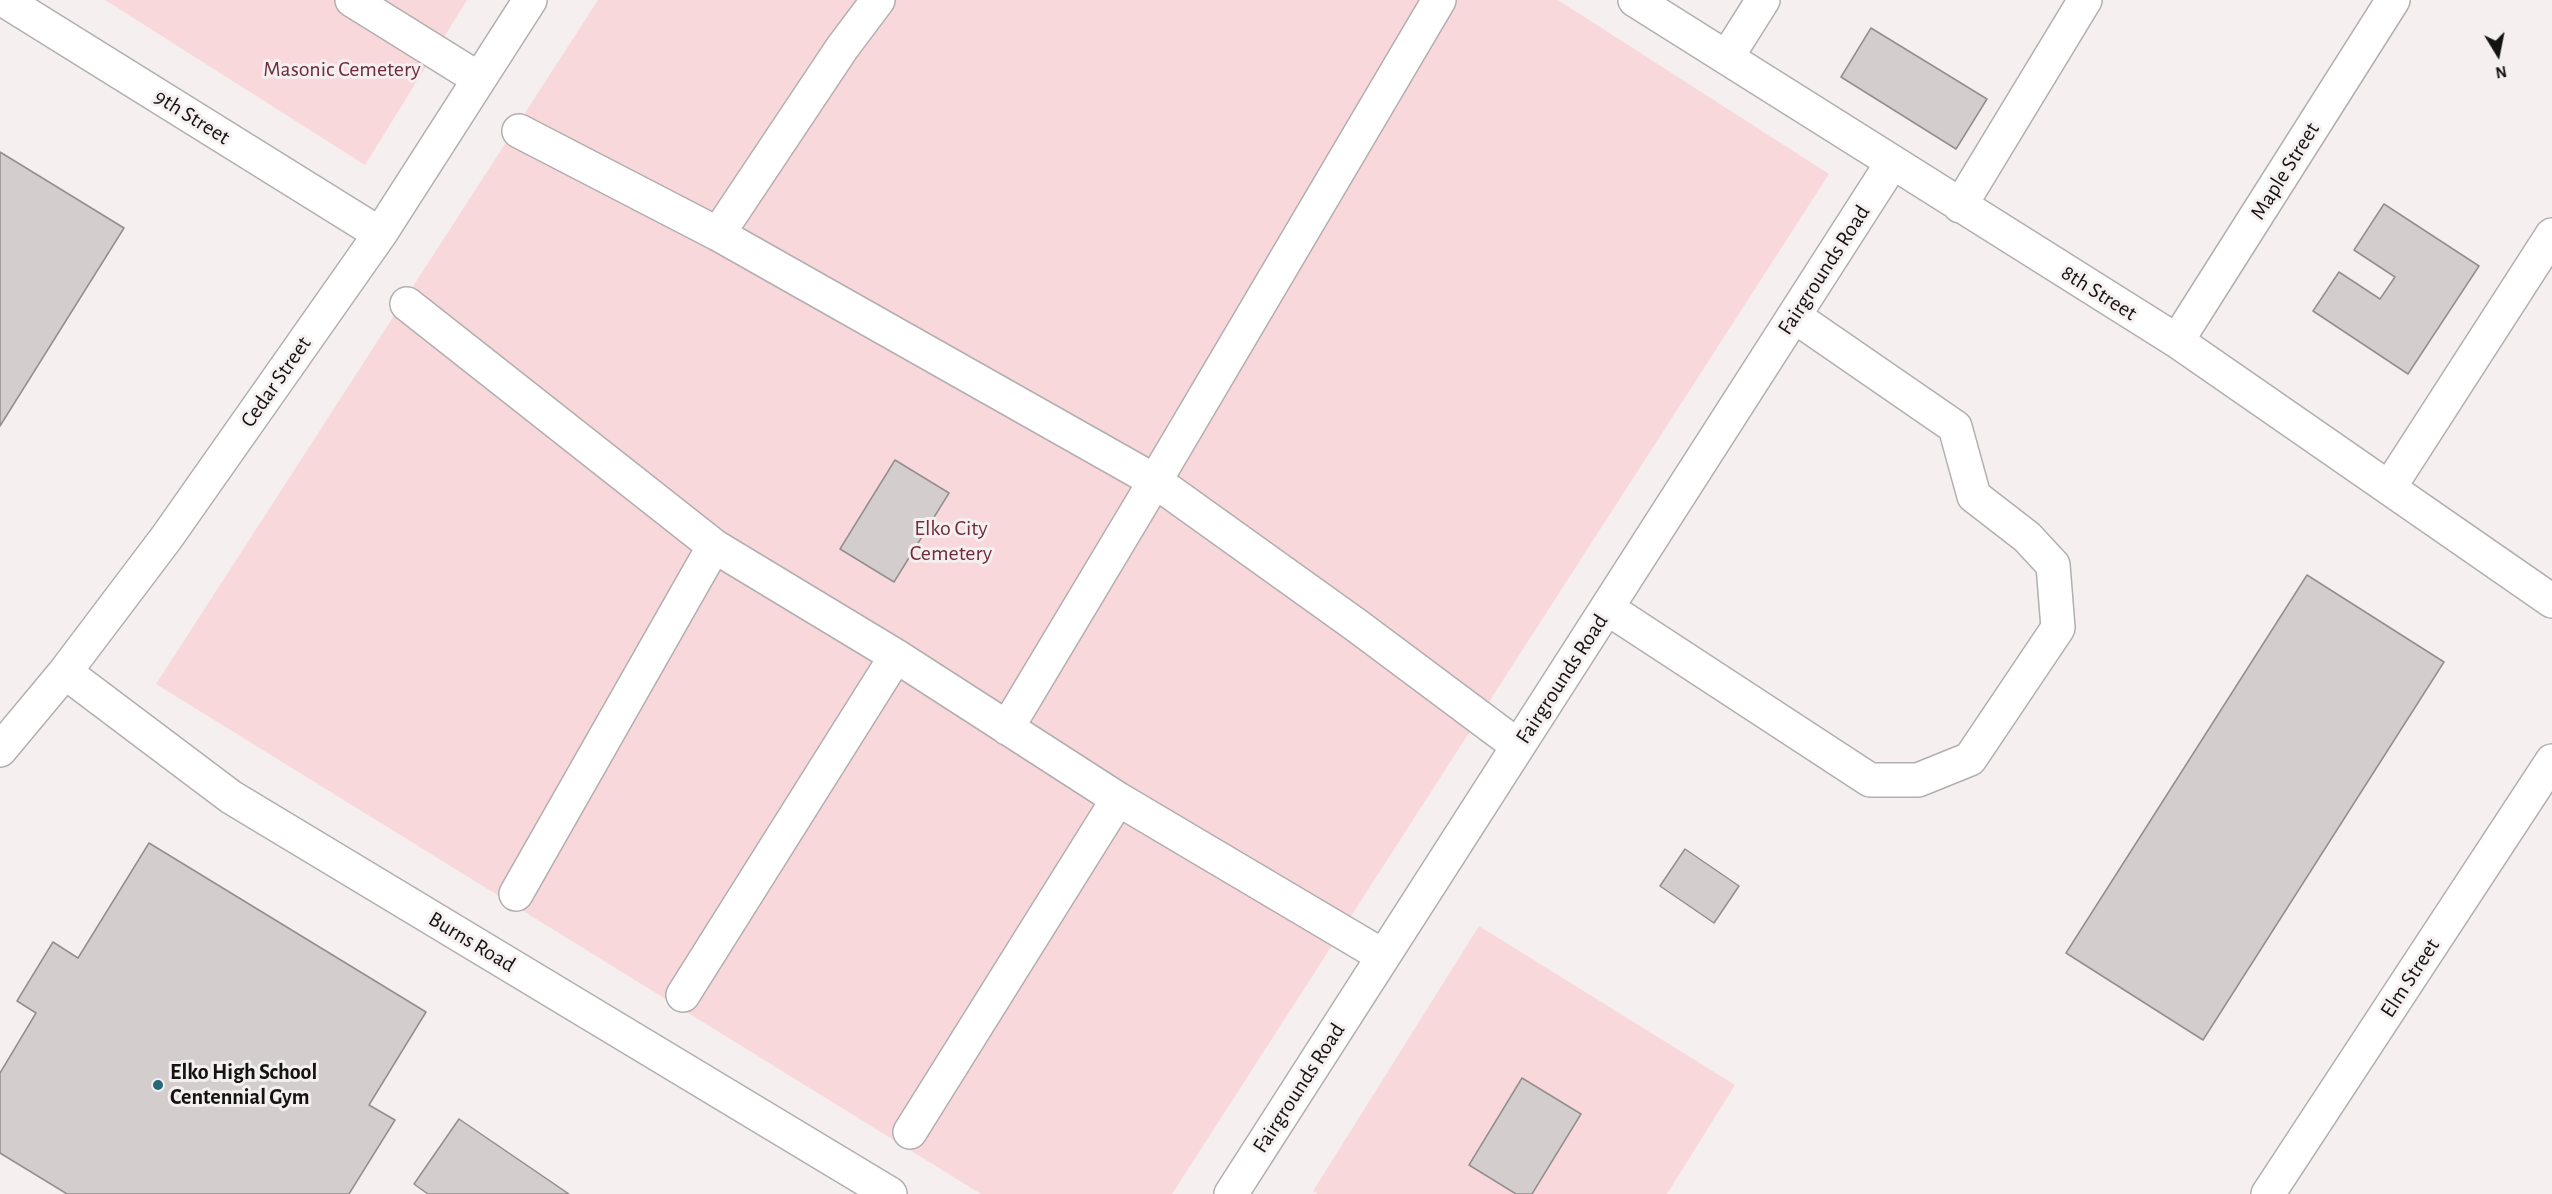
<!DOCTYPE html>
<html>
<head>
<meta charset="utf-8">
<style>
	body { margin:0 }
	#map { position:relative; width:2552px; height:1194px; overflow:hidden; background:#f5eff0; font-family:"Alegreya Sans",sans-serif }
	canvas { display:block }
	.north { position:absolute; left:2468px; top:24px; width:60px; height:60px; -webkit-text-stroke:4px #f5eff0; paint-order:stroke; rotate:170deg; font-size:16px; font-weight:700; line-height:24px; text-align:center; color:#141212 }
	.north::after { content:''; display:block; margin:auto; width:21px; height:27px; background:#141212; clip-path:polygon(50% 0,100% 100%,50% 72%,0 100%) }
</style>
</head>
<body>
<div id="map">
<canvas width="2552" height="1194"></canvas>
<div class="north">N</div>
</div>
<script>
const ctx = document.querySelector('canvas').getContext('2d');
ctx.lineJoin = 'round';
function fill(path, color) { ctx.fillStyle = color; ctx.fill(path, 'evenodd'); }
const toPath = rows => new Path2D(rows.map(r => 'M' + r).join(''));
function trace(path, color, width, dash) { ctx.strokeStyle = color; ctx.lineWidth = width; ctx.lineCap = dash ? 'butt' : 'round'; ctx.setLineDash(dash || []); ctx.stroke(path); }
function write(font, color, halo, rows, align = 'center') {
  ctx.font = font + ' "Alegreya Sans",sans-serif'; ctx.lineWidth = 6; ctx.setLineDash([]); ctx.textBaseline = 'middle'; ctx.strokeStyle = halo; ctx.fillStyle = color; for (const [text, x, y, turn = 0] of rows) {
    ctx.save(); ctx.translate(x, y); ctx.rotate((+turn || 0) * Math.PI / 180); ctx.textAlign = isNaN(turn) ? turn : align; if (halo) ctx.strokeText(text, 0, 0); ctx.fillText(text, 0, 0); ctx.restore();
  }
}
fill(toPath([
	[105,0,467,0,365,165],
	[598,0,1558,0,1829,174,1172,1194,981,1194,156,684],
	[1479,926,1735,1085,1667,1194,1318,1194,1313,1191]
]), '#f9d8dc');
const building = toPath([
	[1871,28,1987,99,1956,149,1841,77,1871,28],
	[0,152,124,228,0,426,0,152],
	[2384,204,2479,266,2408,374,2313,311,2339,272,2380,299,2395,277,2354,250,2384,204],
	[895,460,949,493,894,582,840,549,895,460],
	[2307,575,2444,662,2203,1040,2066,953,2307,575],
	[149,843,426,1012,369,1105,395,1120,349,1194,67,1194,0,1153,0,1073,36,1013,17,1001,53,942,78,958,149,843],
	[1685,849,1739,886,1714,923,1660,886,1685,849],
	[1522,1078,1581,1114,1532,1194,1516,1194,1469,1165,1522,1078],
	[459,1119,569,1194,428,1194,414,1184,459,1119]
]);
fill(building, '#d3cdce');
trace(building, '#938e8f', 1.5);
const minor = toPath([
	[4,0,380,234],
	[352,0,479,79],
	[1635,0,2177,341,2552,601],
	[1727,57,1763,0],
	[519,131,718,234,1155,481,1356,625,1518,746],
	[1960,206,2085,0],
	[718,234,842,48,878,0],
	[407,304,714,546,896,656,1118,799,1383,956],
	[2177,341,2393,0],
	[2389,488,2552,235],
	[1607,608,1870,780,1918,780,1970,759,2058,628,2053,565,2027,537,1974,496,1955,427,1794,316],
	[65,672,231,797,890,1194],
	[1007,728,1155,481,1439,0],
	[0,750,65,672,167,537,380,234,530,0],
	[516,894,714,546],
	[683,995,896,656],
	[910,1132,1118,799],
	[1231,1194,1892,163],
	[2268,1194,2552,761]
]);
trace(minor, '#b3aeaf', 36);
trace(minor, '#fff', 33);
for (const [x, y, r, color] of [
	[158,1085,6,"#246879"]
]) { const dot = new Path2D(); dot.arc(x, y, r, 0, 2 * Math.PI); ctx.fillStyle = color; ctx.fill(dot); trace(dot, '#f5eff0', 2); }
write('22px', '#6f2c3b', '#f5eff0', [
	["Masonic Cemetery",342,69],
	["Elko City",951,528],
	["Cemetery",951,553]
]);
write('22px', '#141212', '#f5eff0', [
	["9th Street",192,117,32],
	["Maple Street",2285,171,-58],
	["Fairgrounds Road",1824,270,-57],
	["8th Street",2099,293,32],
	["Cedar Street",276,382,-55],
	["Fairgrounds Road",1562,679,-57],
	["Burns Road",472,942,31],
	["Elm Street",2410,978,-57],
	["Fairgrounds Road",1299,1088,-57]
]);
write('bold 22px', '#141212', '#f5eff0', [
	["Elko High School",170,1072],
	["Centennial Gym",170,1097]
], 'left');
</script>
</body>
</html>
